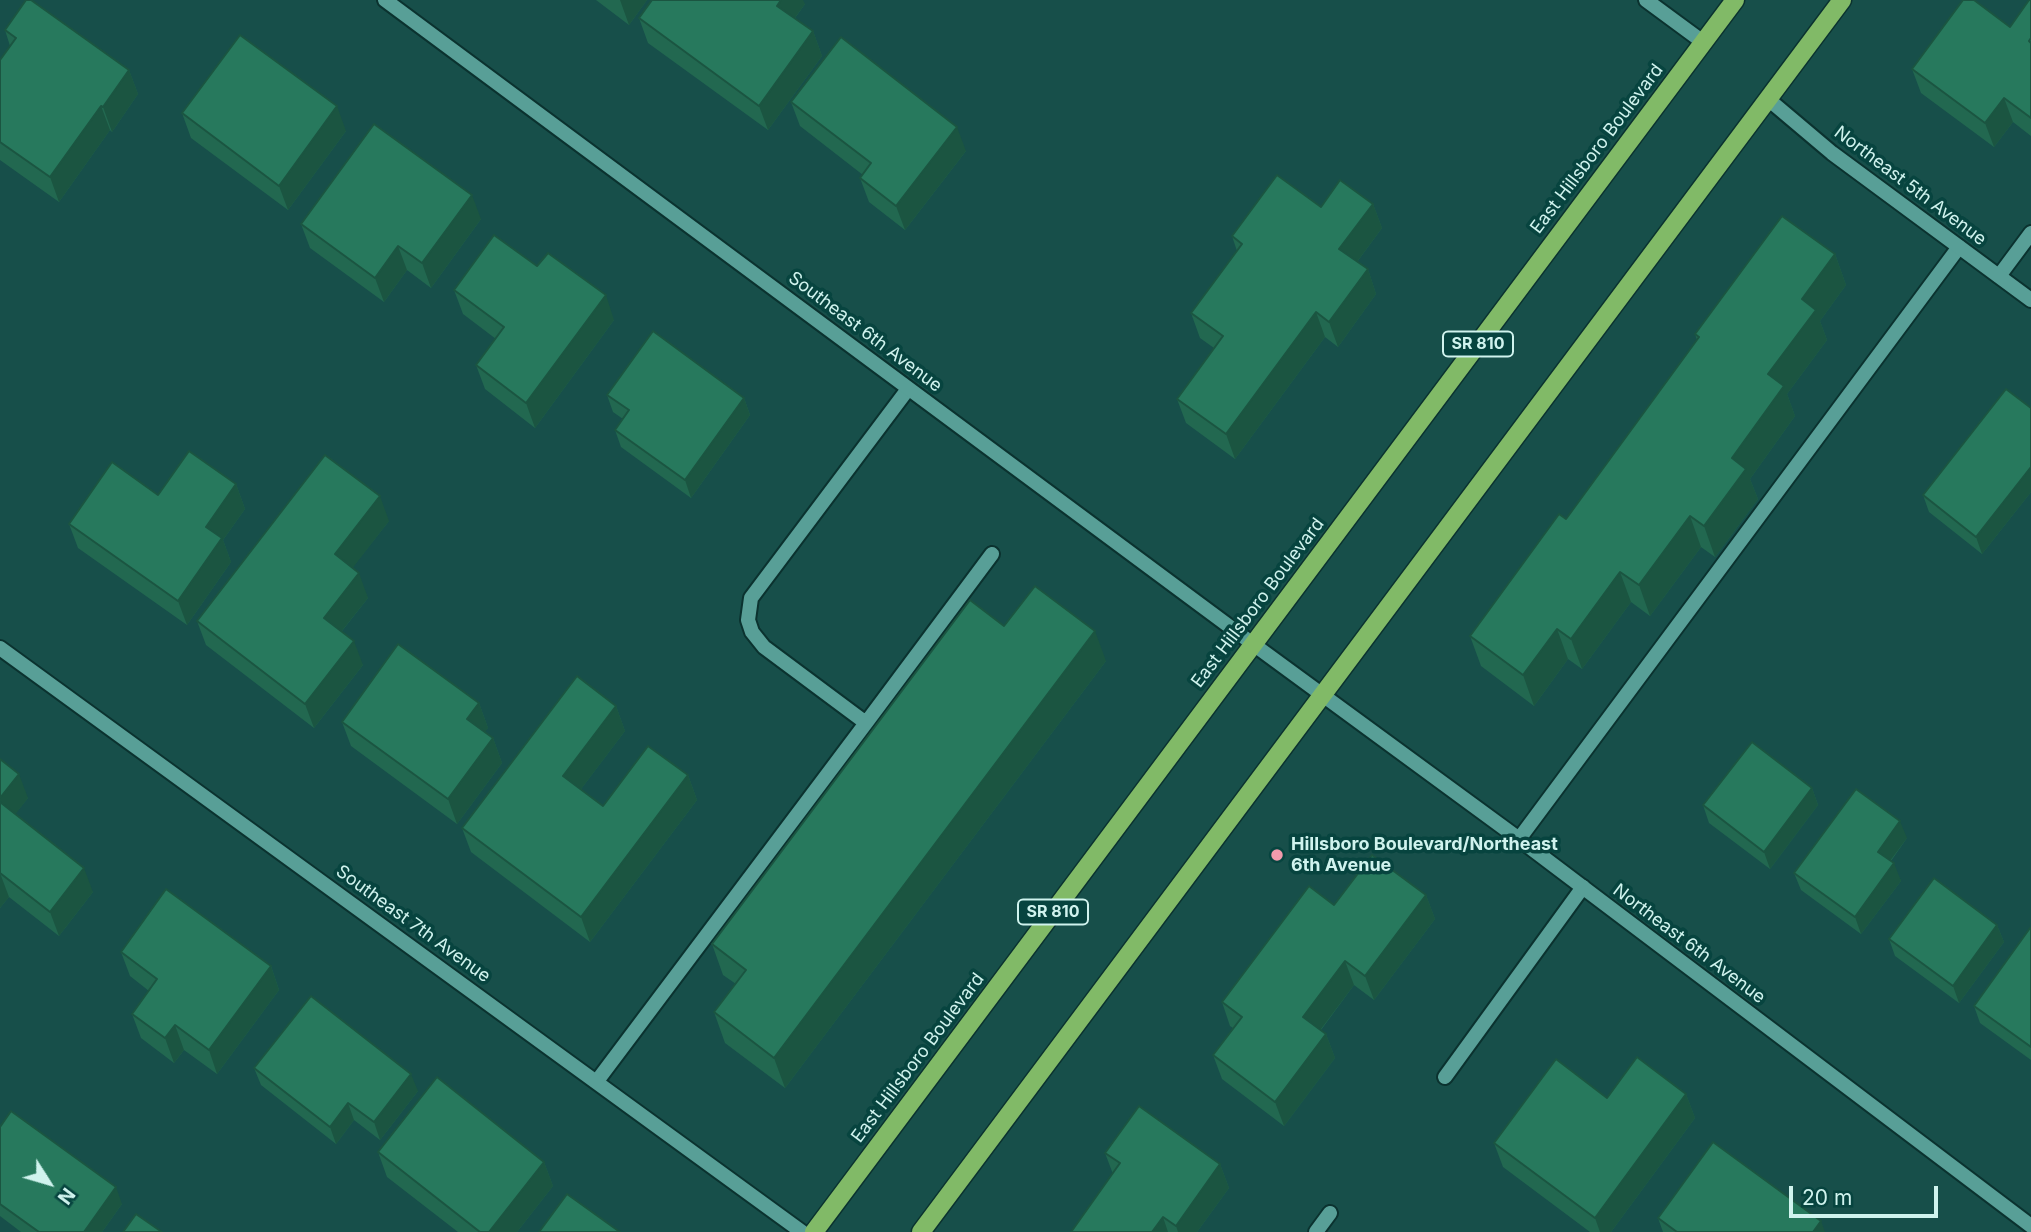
<!DOCTYPE html>
<html>
<head>
<meta charset="utf-8">
<style>
	body { margin:0 }
	#map { position:relative; width:2031px; height:1232px; overflow:hidden; background:#174f4a; font-family:Inter,sans-serif }
	canvas { display:block }
	.north { position:absolute; left:14px; top:1148px; width:70px; height:70px; -webkit-text-stroke:5px #07443f; paint-order:stroke; rotate:127deg; font-size:19px; font-weight:700; line-height:28px; text-align:center; color:#d0f3ee }
	.north::after { content:''; display:block; margin:auto; width:24px; height:32px; background:#d0f3ee; clip-path:polygon(50% 0,100% 100%,50% 72%,0 100%) }
	.scale { position:absolute; left:1789px; top:1186px; width:149px; height:32px; box-sizing:border-box; border:4px solid #d0f3ee; border-top:0; padding-left:9px; font-size:21px; line-height:24px; white-space:nowrap; color:#d0f3ee; -webkit-text-stroke:5px #07443f; paint-order:stroke }
</style>
</head>
<body>
<div id="map">
<canvas width="2031" height="1232"></canvas>
<div class="north">N</div>
<div class="scale">20 m</div>
</div>
<script>
const ctx = document.querySelector('canvas').getContext('2d');
ctx.lineJoin = 'round';
const toPath = rows => new Path2D(rows.map(r => 'M' + r).join(''));
function trace(path, color, width, dash) { ctx.strokeStyle = color; ctx.lineWidth = width; ctx.lineCap = dash ? 'butt' : 'round'; ctx.setLineDash(dash || []); ctx.stroke(path); }
function fill(path, color) { ctx.fillStyle = color; ctx.fill(path, 'evenodd'); }
function write(font, color, halo, rows, align = 'center') {
  ctx.font = font + ' Inter,sans-serif'; ctx.lineWidth = 7; ctx.setLineDash([]); ctx.textBaseline = 'middle'; ctx.strokeStyle = halo; ctx.fillStyle = color; for (const [text, x, y, turn = 0] of rows) {
    ctx.save(); ctx.translate(x, y); ctx.rotate((+turn || 0) * Math.PI / 180); ctx.textAlign = isNaN(turn) ? turn : align; if (halo) ctx.strokeText(text, 0, 0); ctx.fillText(text, 0, 0); ctx.restore();
  }
}
const lane = toPath([
	[1999,276,2031,233],
	[908,389,751,598,748,620,752,632,764,647,866,723,992,554],
	[1519,839,1959,247],
	[1445,1077,1583,887],
	[597,1081,866,723],
	[1316,1232,1330,1213]
]);
const street = toPath([
	[385,0,1253,644,1519,839,2031,1226],
	[1646,0,1703,42],
	[1768,99,1832,153,2031,300],
	[0,648,802,1232]
]);
const primary = toPath([
	[814,1232,1735,0],
	[921,1232,1842,0]
]);
trace(lane, '#0b322f', 18);
trace(street, '#0b322f', 18);
trace(primary, '#0b322f', 21);
trace(lane, '#589f97', 14);
trace(street, '#589f97', 14);
trace(primary, '#81ba67', 18);
fill(toPath([
	[596,0,647,0,629,25],
	[2031,0,2031,136,2013,122,1994,147,1921,93,1912,69,2010,27],
	[805,4,795,18,813,31,822,56,768,130,648,43,639,18],
	[5,30,129,70,138,94,112,132,110,130,59,202,0,160,0,60,10,46],
	[791,102,966,151,905,230,869,202,860,178,863,175,800,126],
	[182,113,346,131,288,210,191,138],
	[1373,204,1382,228,1357,262,1368,269,1376,294,1338,347,1325,337,1235,459,1186,423,1177,399,1214,348,1200,338,1191,313,1237,251,1232,236,1321,207],
	[481,219,431,288,407,270,384,302,310,248,301,224],
	[1835,254,1846,285,1820,321,1827,340,1787,394,1795,416,1750,479,1758,499,1715,557,1701,547,1650,616,1631,602,1582,669,1568,659,1534,706,1481,666,1470,636,1566,519,1697,340,1695,334],
	[537,266,614,320,535,428,485,389,476,365,496,339,463,314,454,290],
	[607,395,744,398,750,415,691,498,621,447,615,430,623,419,613,412],
	[2031,408,2031,492,1982,554,1929,512,1923,495],
	[236,484,245,509,223,540,231,562,187,625,78,548,69,524,158,495],
	[389,521,352,568,368,598,342,631,363,665,314,728,206,645,197,621],
	[1004,626,1106,661,785,1088,725,1043,714,1012,736,984,723,975,712,944],
	[479,703,488,728,484,732,493,738,502,763,457,824,351,746,342,722],
	[616,706,625,731,581,789,603,806,688,775,697,800,590,942,471,852,462,828],
	[0,759,28,798,15,814,93,892,59,936,9,897,0,908],
	[1812,788,1818,805,1770,869,1709,823,1703,805],
	[1907,838,1891,861,1901,881,1861,934,1801,890,1794,873],
	[1426,895,1435,919,1374,1000,1354,985,1321,1030,1326,1034,1335,1058,1284,1126,1222,1079,1213,1055,1233,1028,1230,1026,1222,1002,1334,905],
	[1997,925,2004,942,1959,1003,1895,956,1889,939],
	[2031,929,2031,1060,1980,1023,1974,1006],
	[121,952,271,966,279,990,217,1074,184,1050,174,1063,141,1038,132,1014,149,991,130,976],
	[254,1068,418,1091,380,1140,354,1120,336,1144,261,1085],
	[1686,1094,1695,1118,1611,1232,1590,1232,1503,1167,1494,1143,1607,1098],
	[0,1127,122,1204,102,1232,21,1232,0,1216],
	[378,1152,544,1162,553,1186,517,1232,458,1232,387,1177],
	[1105,1153,1220,1164,1229,1188,1197,1232,1071,1232,1113,1174],
	[1658,1218,1813,1232,1663,1232]
]), '#226850');
fill(toPath([
	[620,0,647,0,629,25],
	[781,0,803,0,805,4,786,30,777,6],
	[813,31,822,56,768,130,759,106],
	[129,70,138,94,112,132,103,107],
	[2004,98,2013,122,1994,147,1985,123],
	[101,106,110,130,59,202,50,177],
	[337,106,346,131,288,210,279,186],
	[957,127,966,151,905,230,896,206],
	[472,195,481,219,431,288,422,263],
	[1373,204,1382,228,1348,274,1339,249],
	[398,246,407,270,384,302,375,278],
	[1835,254,1846,285,1820,321,1827,340,1787,394,1795,416,1750,479,1758,499,1715,557,1704,526,1732,458,1802,299],
	[1368,269,1376,294,1338,347,1329,322],
	[606,295,614,320,535,428,526,403],
	[1316,312,1325,337,1235,459,1226,434],
	[744,398,750,415,691,498,685,480],
	[2031,467,2031,492,1982,554,1976,537],
	[236,484,245,509,223,540,231,562,187,625,178,601,206,527],
	[380,496,389,521,344,579,335,554],
	[1690,516,1701,547,1650,616,1639,585],
	[1620,572,1631,602,1582,669,1571,639],
	[359,573,368,598,333,642,324,618],
	[1557,629,1568,659,1534,706,1523,675],
	[1095,631,1106,661,785,1088,774,1058],
	[354,641,363,665,314,728,305,704],
	[479,703,488,728,476,744,467,719],
	[616,706,625,731,572,801,563,776],
	[493,738,502,763,457,824,448,799],
	[19,774,28,798,7,825,0,807,0,798],
	[688,775,697,800,590,942,581,917],
	[1812,788,1818,805,1770,869,1764,852],
	[1900,821,1907,838,1884,869,1878,852],
	[1894,863,1901,881,1861,934,1855,917],
	[84,868,93,892,59,936,50,912],
	[0,873,9,897,0,908],
	[1426,895,1435,919,1374,1000,1365,976],
	[1997,925,2004,942,1959,1003,1953,986],
	[1345,961,1354,985,1312,1041,1303,1017],
	[271,966,279,990,217,1074,209,1050],
	[175,1025,184,1050,174,1063,165,1038],
	[1326,1034,1335,1058,1284,1126,1275,1102],
	[411,1074,418,1091,380,1140,374,1122],
	[1686,1094,1695,1118,1611,1232,1600,1232,1595,1218],
	[348,1103,354,1120,336,1144,330,1127],
	[544,1162,553,1186,517,1232,489,1232],
	[1220,1164,1229,1188,1197,1232,1178,1232,1176,1226],
	[116,1187,122,1204,102,1232,84,1232],
	[1163,1217,1168,1232,1152,1232],
	[1821,1221,1825,1232,1813,1232]
]), '#1b5541');
const building = toPath([
	[26,0,31,0,129,70,103,107,101,106,50,177,0,142,0,60,16,38,5,30,26,0],
	[652,0,781,0,777,6,813,31,759,106,639,18,652,0],
	[1963,0,1974,0,2010,27,2029,0,2031,0,2031,38,2029,41,2031,43,2031,118,2004,98,1985,123,1912,69,1963,0],
	[240,35,337,106,279,186,182,113,240,35],
	[841,37,957,127,896,206,860,178,871,163,791,102,841,37],
	[374,124,472,195,422,263,398,246,375,278,301,224,374,124],
	[1277,175,1321,207,1340,180,1373,204,1339,249,1368,269,1329,322,1316,312,1226,434,1177,399,1223,336,1191,313,1242,244,1232,236,1277,175],
	[1782,216,1835,254,1802,299,1816,310,1768,374,1784,386,1732,458,1746,469,1704,526,1690,516,1639,585,1620,572,1571,639,1557,629,1523,675,1470,636,1559,514,1566,519,1699,337,1695,334,1782,216],
	[494,235,537,266,548,253,606,295,526,403,476,365,504,327,454,290,494,235],
	[653,331,744,398,685,480,615,430,629,410,607,395,653,331],
	[2006,389,2031,408,2031,467,1976,537,1923,495,2006,389],
	[189,451,236,484,206,527,222,538,178,601,69,524,112,462,158,495,189,451],
	[325,455,380,496,335,554,359,573,324,618,354,641,305,704,197,621,325,455],
	[1035,586,1095,631,774,1058,714,1012,746,970,712,944,970,600,1004,626,1035,586],
	[398,644,479,703,467,719,493,738,448,799,342,722,398,644],
	[577,676,616,706,563,776,603,806,648,746,688,775,581,917,462,828,577,676],
	[1752,742,1812,788,1764,852,1703,805,1752,742],
	[0,759,19,774,0,798,0,759],
	[1856,789,1900,821,1878,852,1894,863,1855,917,1794,873,1856,789],
	[0,802,84,868,50,912,0,873,0,802],
	[1372,855,1426,895,1365,976,1345,961,1303,1017,1326,1034,1275,1102,1213,1055,1242,1017,1222,1002,1309,886,1334,905,1372,855],
	[1934,878,1997,925,1953,986,1889,939,1934,878],
	[166,889,271,966,209,1050,175,1025,165,1038,132,1014,157,979,121,952,166,889],
	[2030,928,2031,929,2031,1047,1974,1006,2030,928],
	[311,996,411,1074,374,1122,348,1103,330,1127,254,1068,311,996],
	[1637,1057,1686,1094,1595,1218,1494,1143,1556,1059,1607,1098,1637,1057],
	[437,1077,544,1162,489,1232,480,1232,378,1152,437,1077],
	[1139,1106,1220,1164,1176,1226,1163,1217,1152,1232,1071,1232,1120,1163,1105,1153,1139,1106],
	[11,1111,116,1187,84,1232,39,1232,0,1204,0,1127,11,1111],
	[1713,1142,1821,1221,1813,1232,1677,1232,1658,1218,1713,1142],
	[567,1194,620,1232,539,1232,567,1194],
	[136,1214,162,1232,123,1232,136,1214]
]);
fill(building, '#27795d');
trace(building, '#1b5541', 2);
for (const [x, y, r, color] of [
	[1277,855,7,"#f39aac"]
]) { const dot = new Path2D(); dot.arc(x, y, r, 0, 2 * Math.PI); ctx.fillStyle = color; ctx.fill(dot); trace(dot, '#07443f', 2.5); }
for (const [x, y, w] of [
	[1478,344,70],
	[1053,912,70]
]) { const box = new Path2D(); box.roundRect(x - w / 2, y - 12.5, w, 25, 5); ctx.fillStyle = '#07443f'; ctx.fill(box); trace(box, '#d0f3ee', 2); }
write('bold 16px', '#d0f3ee', null, [
	["SR 810",1478,344],
	["SR 810",1053,912]
]);
write('18px', '#d0f3ee', '#07443f', [
	["East Hillsboro Boulevard",1597,149,-53],
	["Northeast 5th Avenue",1910,186,37],
	["Southeast 6th Avenue",865,332,37],
	["East Hillsboro Boulevard",1258,603,-53],
	["Southeast 7th Avenue",413,924,36],
	["Northeast 6th Avenue",1689,944,37],
	["East Hillsboro Boulevard",918,1058,-53]
]);
write('bold 18px', '#d0f3ee', '#07443f', [
	["Hillsboro Boulevard/Northeast",1291,845],
	["6th Avenue",1291,866]
], 'left');
</script>
</body>
</html>
